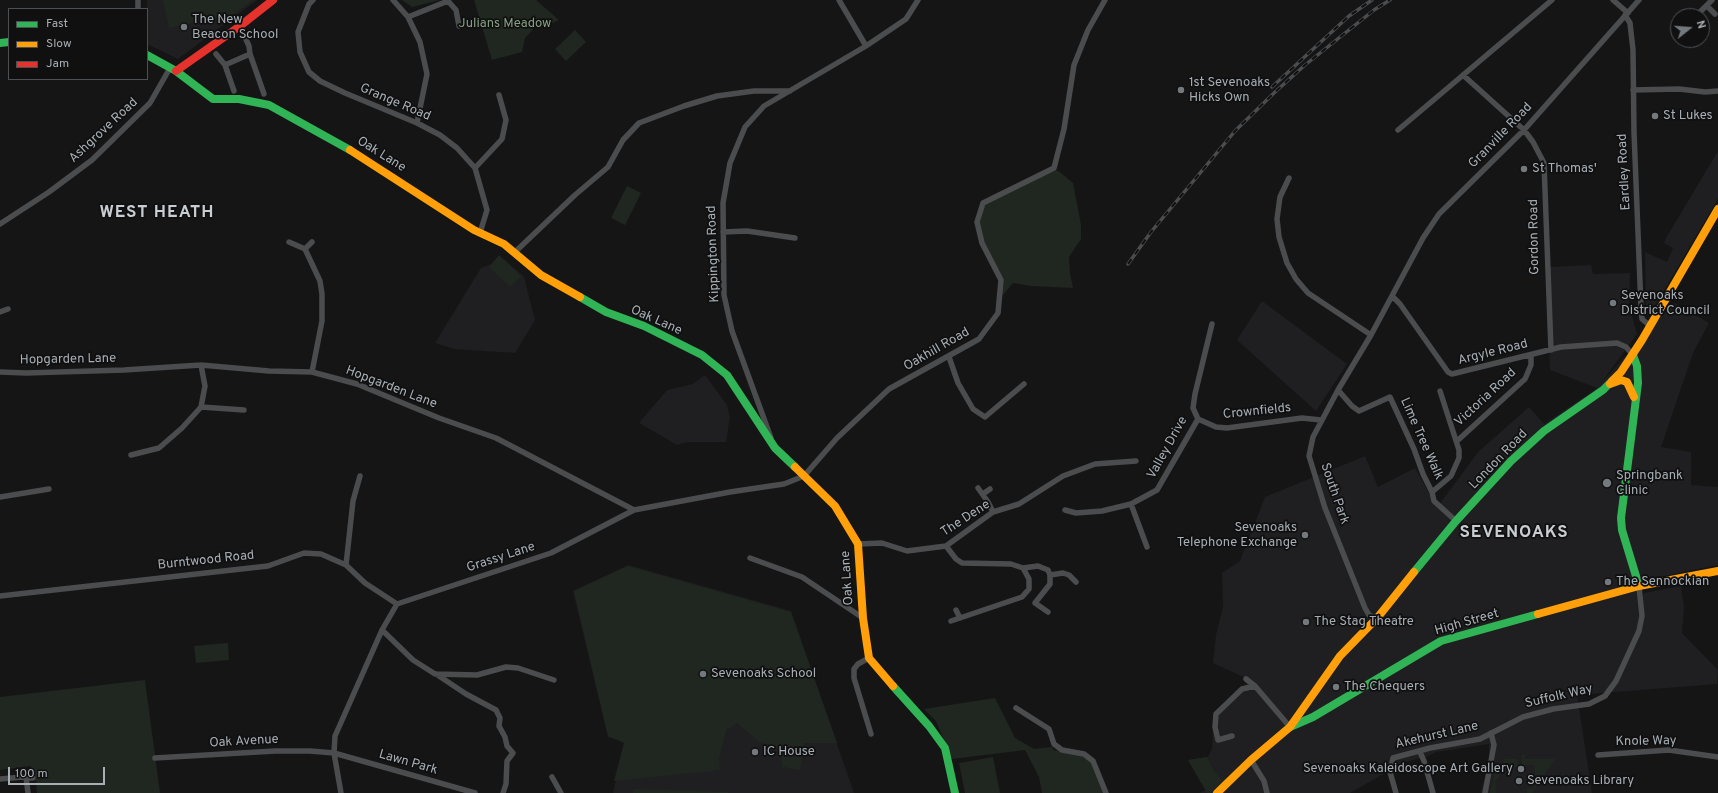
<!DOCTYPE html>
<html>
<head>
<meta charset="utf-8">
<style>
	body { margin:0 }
	#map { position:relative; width:1718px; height:793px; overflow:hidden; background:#151516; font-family:Overpass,sans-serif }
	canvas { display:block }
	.legend { position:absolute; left:8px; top:8px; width:140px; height:72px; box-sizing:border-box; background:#101011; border:1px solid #4c5053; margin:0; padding:5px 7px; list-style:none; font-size:12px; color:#a7afb5 }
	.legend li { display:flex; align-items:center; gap:8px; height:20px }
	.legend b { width:20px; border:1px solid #4c5053 }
	.north { position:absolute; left:1670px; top:8px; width:40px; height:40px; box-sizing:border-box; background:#101011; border:1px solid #4c5053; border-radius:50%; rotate:73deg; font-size:11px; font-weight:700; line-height:16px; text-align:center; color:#a7afb5 }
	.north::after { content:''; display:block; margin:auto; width:14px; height:18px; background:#74797d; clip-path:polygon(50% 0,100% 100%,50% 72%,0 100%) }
	.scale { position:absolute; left:8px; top:767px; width:97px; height:18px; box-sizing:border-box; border:2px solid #a7afb5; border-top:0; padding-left:5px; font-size:12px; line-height:14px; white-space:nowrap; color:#a7afb5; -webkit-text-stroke:3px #101011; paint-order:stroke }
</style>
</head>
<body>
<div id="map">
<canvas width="1718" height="793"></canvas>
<ul class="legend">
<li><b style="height:5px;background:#30b455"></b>Fast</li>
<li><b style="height:5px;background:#ff9f0a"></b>Slow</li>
<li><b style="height:5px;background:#e5322d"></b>Jam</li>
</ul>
<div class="north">N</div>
<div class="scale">100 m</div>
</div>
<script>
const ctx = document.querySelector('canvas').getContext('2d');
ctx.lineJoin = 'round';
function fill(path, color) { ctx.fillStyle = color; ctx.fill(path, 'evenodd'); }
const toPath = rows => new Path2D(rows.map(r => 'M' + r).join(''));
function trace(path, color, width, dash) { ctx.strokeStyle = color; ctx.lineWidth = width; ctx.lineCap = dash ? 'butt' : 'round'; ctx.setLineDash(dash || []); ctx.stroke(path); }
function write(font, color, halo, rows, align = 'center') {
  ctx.font = font + ' Overpass,sans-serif'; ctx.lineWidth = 3.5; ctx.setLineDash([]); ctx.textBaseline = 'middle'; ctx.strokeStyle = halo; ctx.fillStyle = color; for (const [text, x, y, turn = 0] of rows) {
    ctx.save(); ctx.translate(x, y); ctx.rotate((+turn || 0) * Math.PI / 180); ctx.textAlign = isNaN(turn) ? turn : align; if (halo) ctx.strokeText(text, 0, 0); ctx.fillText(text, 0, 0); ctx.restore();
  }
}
fill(toPath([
	[147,0,257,0,178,59,147,44],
	[1718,151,1718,199,1649,316,1646,314,1645,252,1667,262,1673,248,1664,243,1666,238],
	[504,259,524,277,535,320,515,353,454,349,435,343,481,268],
	[1591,265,1593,274,1630,273,1629,305,1637,334,1601,383,1674,303,1709,323,1693,353,1661,447,1691,452,1691,485,1718,487,1718,565,1644,580,1641,599,1644,593,1681,586,1684,607,1682,633,1718,670,1717,684,1577,695,1592,793,1481,793,1489,762,1489,744,1436,752,1426,757,1405,762,1350,793,1199,793,1206,790,1188,760,1208,757,1212,748,1214,717,1250,680,1213,663,1216,635,1223,607,1222,573,1240,561,1265,497,1365,456,1378,487,1415,468,1433,500,1439,505,1478,452,1529,407,1544,424,1597,388,1550,370,1547,292,1550,267],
	[1262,301,1347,364,1316,411,1237,340],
	[705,375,727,405,730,417,726,442,687,442,677,445,639,423,667,390,693,384],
	[628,565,791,611,854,793,613,793,625,742,608,737,573,591]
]), '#1f1f21');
fill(toPath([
	[163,0,253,0,234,14,169,28],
	[402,0,440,0,412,7],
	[474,0,536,0,559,20,551,24,541,21,525,38,522,52,492,60],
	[575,30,586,42,566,61,555,49],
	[1054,169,1060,172,1073,183,1081,225,1081,239,1069,257,1070,273,1073,288,1031,286,1013,283,1003,295,1000,295,1002,281,983,244,977,223,984,203],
	[627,186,641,193,625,225,611,218],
	[499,255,521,276,510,287,489,267],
	[628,566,791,612,837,743,804,743,800,770,782,767,782,749,758,741,737,723,730,728,727,728,719,758,720,770,614,781,624,743,608,736,574,591],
	[228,643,229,660,196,663,194,646],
	[145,680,160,793,37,793,35,775,30,766,0,770,0,697],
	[995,698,1015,738,1034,749,1052,747,1053,750,1083,755,1091,762,1104,793,1042,793,1039,777,1025,750,952,759,936,721,924,709],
	[1525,754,1525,759,1555,759,1532,793,1527,793,1526,789,1535,788,1534,777,1526,778,1526,775,1535,774,1534,765,1522,766,1522,755],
	[993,757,1000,793,965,793,959,763],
	[1207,757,1214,771,1223,781,1210,793,1207,793,1188,760],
	[1503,759,1517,759,1518,767,1504,768],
	[1496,766,1499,767,1500,776,1495,781,1496,793,1490,793],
	[633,789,728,792,728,793,633,793]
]), '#202620');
trace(toPath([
	[313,0,309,4,298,32,300,52,309,72,320,81,345,93,417,123,440,135,457,148,475,168,487,210,480,233],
	[393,0,408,17,420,42,427,74,417,123],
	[839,0,866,46],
	[1613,0,1628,13],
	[1707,6,1715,14],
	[138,9,138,0],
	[1700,12,1712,0],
	[1625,15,1630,23,1633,50,1634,132,1641,308,1642,319,1650,326],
	[408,17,448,1,456,10,459,26],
	[240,26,249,46,250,54,264,94],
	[216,54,225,65,250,54],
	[225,65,234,91],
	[1463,75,1524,130,1533,142,1544,163,1551,350],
	[1633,90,1679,89,1705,92,1718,91],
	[1398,130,1552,0],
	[475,168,502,139,506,120,499,95],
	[1289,178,1280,197,1277,219,1279,237,1287,263,1296,279,1308,293,1371,335],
	[0,224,49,192,92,160,150,103,170,68],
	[723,232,747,231,795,238],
	[289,242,305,249],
	[515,252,575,195,608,167,623,140,639,123,684,106,717,96,754,91,790,91],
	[1392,296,1400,304,1448,372,1452,374,1561,347,1617,343,1626,347,1633,355],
	[0,312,8,309],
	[949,357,958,383,973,409,985,417,1024,384],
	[0,372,26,373,124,370,201,365,269,371,312,372,357,384,439,418,496,438,634,510],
	[312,372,322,321,322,294,320,281,305,249,312,242],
	[1338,390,1352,406,1359,411,1390,397,1414,449,1423,474,1432,492,1434,501,1456,521],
	[201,407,244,410],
	[1198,419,1216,427,1227,428,1302,418,1321,420],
	[771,438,732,331,724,295,723,203,730,163,745,127,764,106,866,46,906,19,918,0],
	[1457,441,1525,379,1531,365,1531,355],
	[131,455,159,448,182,428,201,407,205,386,201,365],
	[978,488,988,502,993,512],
	[1432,492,1451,476,1459,458,1459,450,1440,391],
	[983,494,990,489],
	[0,497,49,489],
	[1131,504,1147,547],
	[1065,510,1076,513,1102,511,1131,504,1157,490,1198,419,1193,408,1195,394,1212,324],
	[858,544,882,543,907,551,946,546,993,512,1019,504,1063,476,1095,464,1136,461],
	[946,546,956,559,962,563,1011,564,1023,568,1029,579,1029,589,1022,597,951,621],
	[750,558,802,577,863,618],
	[346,565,353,501,360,476],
	[1023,568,1038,566,1048,570,1050,575,1050,584,1035,603,1048,612],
	[1050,575,1063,573,1069,575,1076,582],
	[0,596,268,566,304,553,321,554,346,565,365,583,397,604],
	[956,610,960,618],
	[1376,618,1369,615,1365,608,1325,508,1309,456,1313,437,1338,390,1371,335,1423,238,1439,214,1524,130,1639,0],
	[382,630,413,660,435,674,477,675,506,667,518,668,554,680],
	[869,658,858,664,854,669,854,678,871,734],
	[436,674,466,694,496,710,500,718,499,726,505,737,507,746,513,753,507,761,506,784,503,793],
	[1246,679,1255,686,1290,727],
	[1016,708,1049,729,1054,744,1062,750,1084,754,1093,761,1106,793],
	[1232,736,1218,740,1215,727,1216,714,1242,689,1255,686],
	[1420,752,1424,761,1433,793],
	[1598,755,1669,750,1718,757],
	[155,758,275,751,310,751,334,753,475,793],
	[1251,760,1264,781,1267,793],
	[26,777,28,793],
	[552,777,561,793],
	[0,779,23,777,33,778],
	[341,793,334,753,335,736,382,630,397,604,551,553,634,510,730,492,784,484,804,476,837,438,889,389,979,339,998,313,1001,280,982,243,977,222,983,203,1054,168,1064,129,1074,65,1088,30,1105,0],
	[1396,793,1390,772,1393,758,1430,748,1480,739,1523,717,1553,709,1589,704,1605,696,1616,681,1639,631,1642,616,1639,586],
	[1485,793,1494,745,1491,733]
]), '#4a4c4e', 5.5);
trace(toPath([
	[0,43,9,42],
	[147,55,176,71,213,99,239,99,269,105,350,150],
	[580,297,606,312,644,326,702,355,727,375,775,448,795,467],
	[1633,355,1637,366,1638,383,1621,518,1622,530,1639,586],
	[1414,572,1456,521,1511,461,1544,431,1603,390,1612,381],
	[893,686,929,726,945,748,955,793],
	[1290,727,1313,717,1441,641,1538,614]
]), '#30b455', 8);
trace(toPath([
	[350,150,474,230,504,244,541,275,580,297],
	[1612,381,1621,372,1642,340,1718,209],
	[1610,384,1621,380,1627,382,1634,397],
	[795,467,835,506,858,544,863,618,869,658,893,686],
	[1538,614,1639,586,1718,571],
	[1217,793,1251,760,1290,727,1340,656,1378,617,1414,572]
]), '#ff9f0a', 8);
trace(toPath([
	[176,71,240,26,273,0]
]), '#e5322d', 8);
const rail = toPath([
	[1272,87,1349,16,1372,0],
	[1128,264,1151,232,1235,131,1274,93,1305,65,1374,10,1390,0]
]);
trace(rail, '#4a4c4e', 3.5);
trace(rail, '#101011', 2, [6]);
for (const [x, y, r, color] of [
	[184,27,4,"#74797d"],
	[1181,90,4,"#74797d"],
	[1655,116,4,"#74797d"],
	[1524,169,4,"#74797d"],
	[1613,303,4,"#74797d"],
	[1607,483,5,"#74797d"],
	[1305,535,4,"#74797d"],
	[1608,582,4,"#74797d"],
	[1306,622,4,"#74797d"],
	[703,674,4,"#74797d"],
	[1336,687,4,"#74797d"],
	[755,752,4,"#74797d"],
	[1521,769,4,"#74797d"],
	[1519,781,4,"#74797d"]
]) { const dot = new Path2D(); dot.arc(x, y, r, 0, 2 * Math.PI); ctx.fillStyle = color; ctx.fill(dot); trace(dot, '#101011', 1.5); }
write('13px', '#a7afb5', '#101011', [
	["The New",192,20],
	["Beacon School",192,35],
	["1st Sevenoaks",1189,83],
	["Hicks Own",1189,98],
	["St Lukes",1663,116],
	["St Thomas'",1532,169],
	["Sevenoaks",1621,296],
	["District Council",1621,311],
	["Springbank",1616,476],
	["Clinic",1616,491],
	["Sevenoaks",1297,528,"right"],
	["Telephone Exchange",1297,543,"right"],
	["The Sennockian",1616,582],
	["The Stag Theatre",1314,622],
	["Sevenoaks School",711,674],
	["The Chequers",1344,687],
	["IC House",763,752],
	["Sevenoaks Kaleidoscope Art Gallery",1513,769,"right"],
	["Sevenoaks Library",1527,781]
], 'left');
write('13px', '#869f80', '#101011', [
	["Julians Meadow",505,24]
]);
write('13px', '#a7afb5', '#101011', [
	["Grange Road",395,103,23],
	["Ashgrove Road",104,131,-43],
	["Granville Road",1501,136,-46],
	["Oak Lane",381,155,32],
	["Eardley Road",1625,172,-93],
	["Gordon Road",1535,237,-91],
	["Kippington Road",714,254,-92],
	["Oak Lane",656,321,24],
	["Oakhill Road",937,350,-30],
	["Argyle Road",1493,353,-14],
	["Hopgarden Lane",68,360,-1],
	["Hopgarden Lane",391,388,21],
	["Victoria Road",1486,398,-43],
	["Crownfields",1257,412,-6],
	["Lime Tree Walk",1421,439,66],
	["Valley Drive",1168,448,-61],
	["London Road",1499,460,-46],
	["South Park",1334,494,71],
	["The Dene",966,519,-33],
	["Grassy Lane",501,558,-18],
	["Burntwood Road",206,561,-6],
	["Oak Lane",848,578,-94],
	["High Street",1467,623,-16],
	["Suffolk Way",1559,697,-13],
	["Akehurst Lane",1437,736,-13],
	["Oak Avenue",244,742,-3],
	["Knole Way",1646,742,-1],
	["Lawn Park",408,763,16]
]);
ctx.letterSpacing = '1px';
write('bold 17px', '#c8cdd2', '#101011', [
	["WEST HEATH",157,214],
	["SEVENOAKS",1514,534]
]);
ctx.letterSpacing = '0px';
</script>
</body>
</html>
